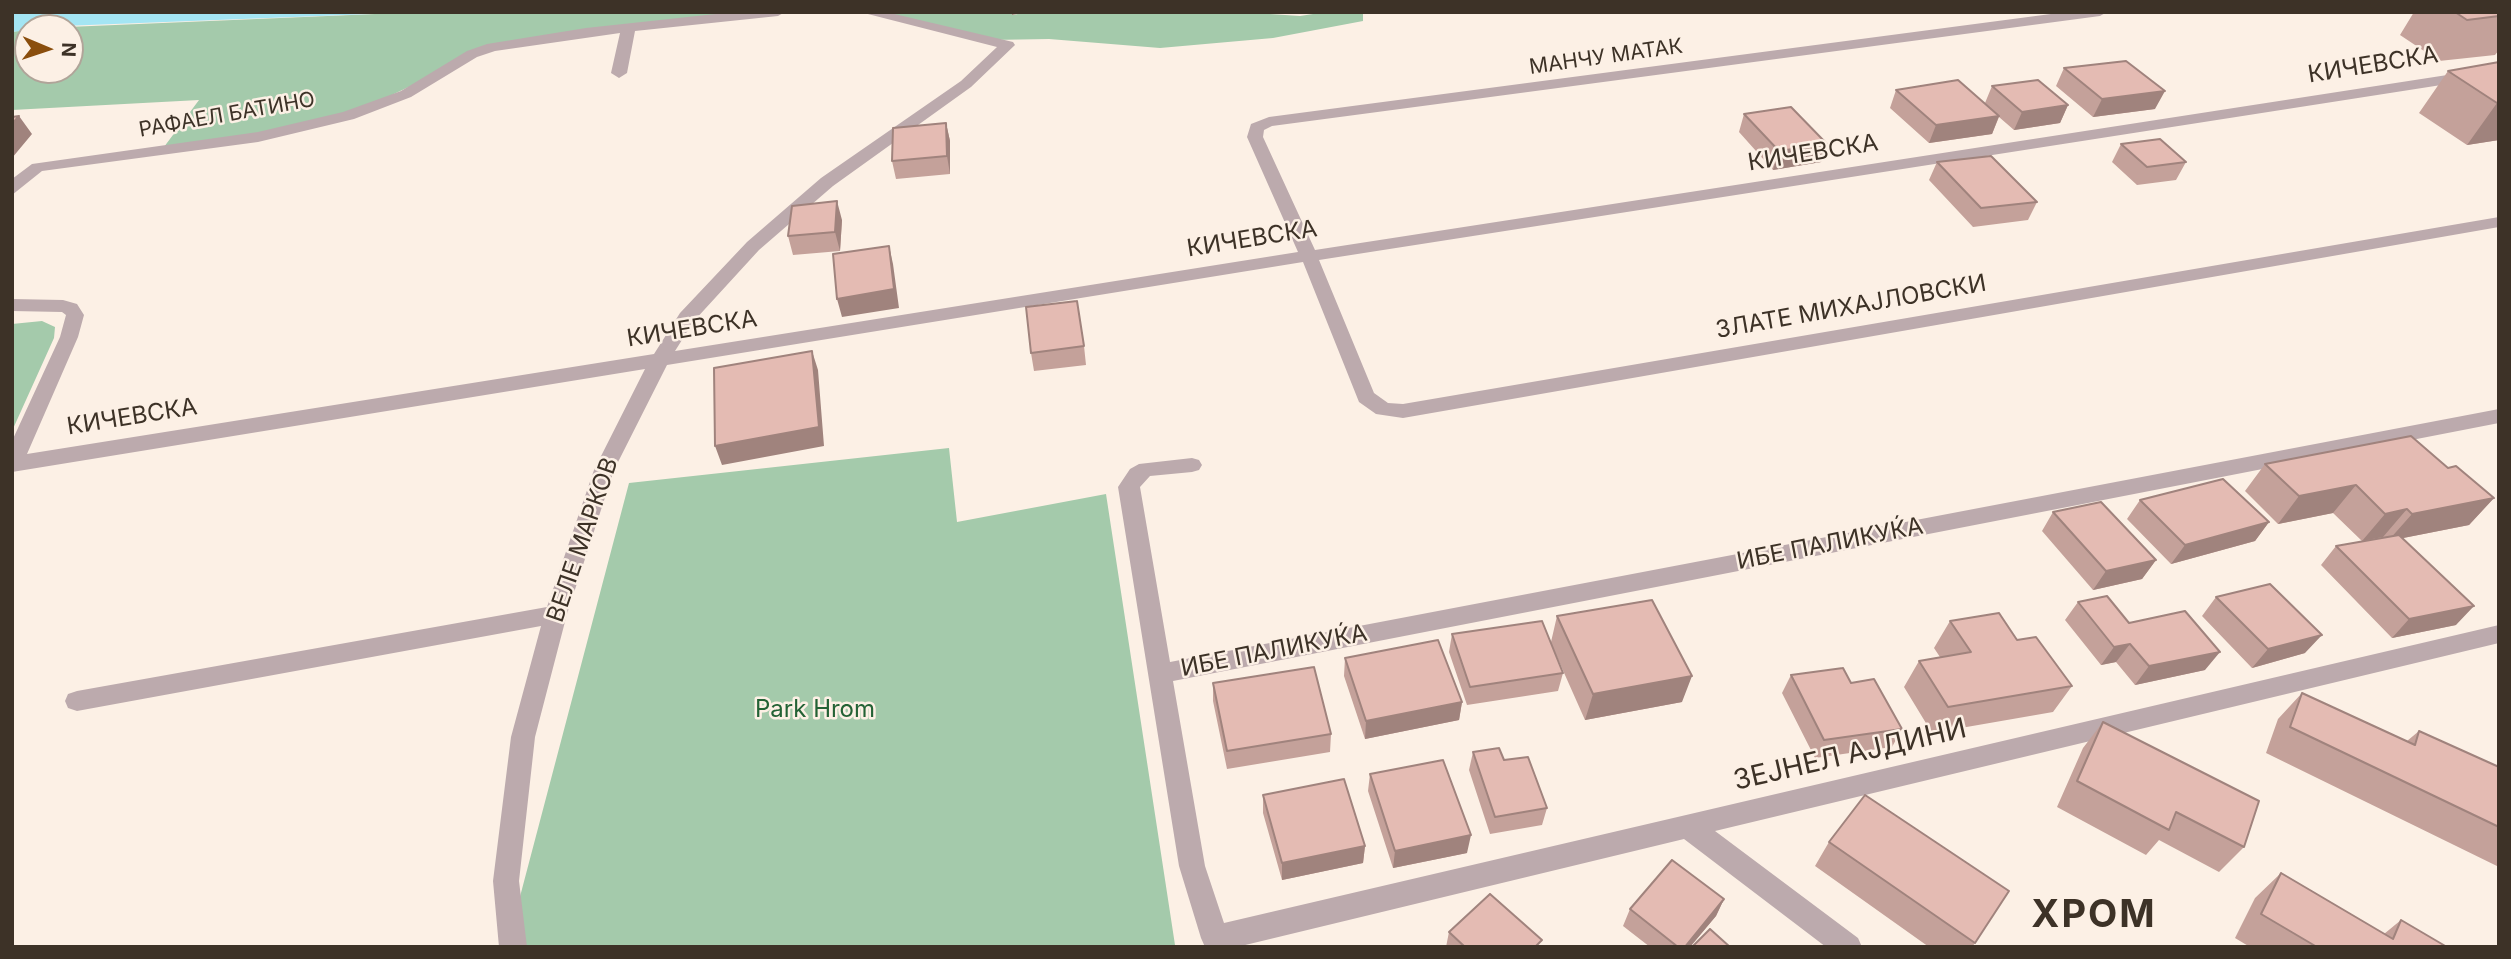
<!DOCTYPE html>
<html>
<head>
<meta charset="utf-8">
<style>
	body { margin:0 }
	#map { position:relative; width:2511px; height:959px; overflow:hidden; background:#fcf0e5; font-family:Inter,sans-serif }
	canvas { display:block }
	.frame { position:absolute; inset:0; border:14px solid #3d3227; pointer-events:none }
	.north { position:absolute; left:14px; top:14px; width:70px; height:70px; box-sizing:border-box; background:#fcf0e5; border:2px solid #b0a499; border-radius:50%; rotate:92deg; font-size:19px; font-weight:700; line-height:28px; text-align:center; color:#3d3227 }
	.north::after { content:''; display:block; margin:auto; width:24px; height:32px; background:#8a4e0d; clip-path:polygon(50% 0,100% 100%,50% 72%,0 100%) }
</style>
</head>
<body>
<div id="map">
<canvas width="2511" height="959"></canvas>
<div class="frame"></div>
<div class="north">N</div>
</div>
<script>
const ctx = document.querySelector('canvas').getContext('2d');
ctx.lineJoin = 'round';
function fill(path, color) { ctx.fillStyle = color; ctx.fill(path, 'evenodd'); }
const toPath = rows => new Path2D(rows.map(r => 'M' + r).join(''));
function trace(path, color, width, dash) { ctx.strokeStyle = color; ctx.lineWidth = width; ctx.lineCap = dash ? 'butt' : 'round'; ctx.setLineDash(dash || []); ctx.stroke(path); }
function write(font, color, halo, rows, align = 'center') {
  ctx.font = font + ' Inter,sans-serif'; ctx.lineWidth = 5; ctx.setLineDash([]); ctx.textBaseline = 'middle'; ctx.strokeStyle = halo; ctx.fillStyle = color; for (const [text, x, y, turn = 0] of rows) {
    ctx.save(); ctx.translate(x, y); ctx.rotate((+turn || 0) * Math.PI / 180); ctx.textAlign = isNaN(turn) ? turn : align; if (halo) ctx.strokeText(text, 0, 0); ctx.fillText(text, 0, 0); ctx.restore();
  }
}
fill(toPath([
	[422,12,778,12,492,47,348,116,161,151,199,100,12,110,12,32,28,29,28,70,70,70,70,28,44,28],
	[867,12,1010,12,1013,15,1027,12,1240,12,1300,16,1326,12,1363,13,1363,21,1273,38,1160,48,1049,39,990,40],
	[42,321,55,327,54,338,12,431,12,324],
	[949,448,957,522,1106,494,1175,945,517,947,512,927,629,483]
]), '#a4caab');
fill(toPath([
	[12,12,422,12,63,26,12,32]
]), '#a4e5f3');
fill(toPath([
	[734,12,785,12,778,16,635,31,627,73,619,78,611,73,620,33,495,51,477,57,411,97,354,119,258,142,42,171,12,195,12,179,32,164,258,132,343,112,401,91,467,51,487,44,586,28,734,12],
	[860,12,886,12,1013,42,1015,45,971,87,833,186,759,250,694,321,675,351,1298,252,1247,137,1251,124,1269,117,2066,12,2107,12,2100,16,1272,126,1264,130,1263,137,1315,250,2499,67,2499,76,1319,260,1374,393,1388,403,1403,404,2499,217,2499,227,1403,418,1376,414,1359,402,1303,262,667,365,614,470,567,614,535,737,519,881,527,947,499,947,493,881,511,737,541,626,77,711,68,708,65,701,68,694,77,691,547,607,594,470,645,369,12,472,12,441,60,337,66,315,62,312,12,311,12,299,63,300,77,304,84,315,78,337,27,454,654,354,680,313,747,242,821,178,961,81,997,47,860,12],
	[2499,409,2499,423,1173,681,1205,866,1224,923,2499,625,2499,643,1715,831,1858,938,1862,947,1826,947,1684,839,1237,947,1205,947,1201,938,1179,866,1118,487,1130,469,1139,464,1192,458,1199,460,1202,465,1199,470,1192,472,1150,476,1140,487,1170,662,2499,409]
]), '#bcaaad');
fill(toPath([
	[2414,12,2499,12,2499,50,2495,55,2439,61,2400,35],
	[2499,62,2499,140,2467,145,2419,113,2448,71],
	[2064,68,2155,109,2093,117,2056,86],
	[1992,86,2068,105,2060,123,2014,130,1999,117,1992,134,1929,143,1890,108,1896,90,1985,103],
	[1744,114,1827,144,1821,162,1773,170,1739,132],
	[946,123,950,141,950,174,896,179,892,161],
	[2121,144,2186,162,2176,180,2137,185,2112,162],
	[1937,162,2037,202,2028,220,1973,227,1929,180],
	[842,220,840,251,793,255,788,236],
	[1084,346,1086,365,1034,371,1031,353],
	[2265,464,2448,468,2494,498,2469,525,2403,538,2456,625,2392,638,2321,565,2336,546,2384,537,2383,537,2362,541,2333,513,2278,524,2245,491],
	[2140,500,2269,522,2255,541,2171,564,2127,519],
	[2053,512,2156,560,2142,579,2093,590,2042,531],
	[2216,597,2305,653,2252,668,2202,616],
	[2078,602,2129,623,2205,670,2135,685,2116,662,2101,665,2065,620],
	[1557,616,1682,702,1585,720,1553,648,1563,673,1558,691,1467,705,1449,652,1452,634,1551,642],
	[1950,621,2017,640,2072,686,2053,712,1932,733,1904,687,1919,661,1940,657,1934,648],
	[1345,658,1462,702,1459,720,1365,739,1344,676],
	[1791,675,1851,683,1902,729,1892,747,1815,758,1782,693],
	[1213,683,1331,734,1330,752,1227,769,1213,701],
	[2302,693,2407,741,2419,731,2499,767,2499,867,2266,753,2278,719],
	[2103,722,2244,847,2219,872,2159,840,2146,855,2057,807,2083,748],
	[1473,752,1504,760,1547,808,1542,825,1490,834,1469,770],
	[1370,774,1467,853,1393,868,1368,791],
	[1263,795,1365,846,1363,863,1282,880,1263,813],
	[1829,842,1975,943,1972,947,1929,947,1815,866],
	[2281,873,2384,934,2401,920,2447,947,2250,947,2235,938,2255,898],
	[1724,899,1716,916,1690,947,1650,947,1623,926,1630,909],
	[1449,932,1540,947,1446,947]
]), '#c4a19a');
fill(toPath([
	[1012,12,1026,12,1012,15],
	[2165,91,2155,109,2093,117,2102,99],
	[2499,102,2499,140,2467,145,2497,103],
	[2068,105,2060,123,2014,130,2022,112],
	[19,116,32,134,12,158,12,124],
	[1999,116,1992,134,1929,143,1936,125],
	[946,123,950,141,950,174,947,156],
	[1827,144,1821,162,1773,170,1779,151],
	[837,201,842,220,840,251,835,232],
	[889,246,893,264,899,308,842,317,837,299],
	[812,351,818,370,824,446,722,465,715,446],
	[2356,485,2333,513,2278,524,2299,496],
	[2494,498,2469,525,2388,541,2412,514],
	[2407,509,2383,537,2362,541,2385,514],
	[2269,522,2255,541,2171,564,2185,545],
	[2156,560,2142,579,2093,590,2106,571],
	[2474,606,2456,625,2392,638,2409,619],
	[2322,635,2305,653,2252,668,2268,649],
	[2130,644,2116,662,2101,665,2114,647],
	[2220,652,2205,670,2135,685,2149,666],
	[1692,676,1682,702,1585,720,1593,694],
	[1462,702,1459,720,1365,739,1366,721],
	[1471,835,1467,853,1393,868,1395,851],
	[1365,846,1363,863,1282,880,1282,863],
	[1724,899,1716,916,1690,947,1685,947]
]), '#a0837d');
const building = toPath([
	[2455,12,2499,12,2499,16,2467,20,2455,12],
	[2126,61,2165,91,2102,99,2064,68,2126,61],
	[2499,62,2499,102,2497,103,2448,71,2499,62],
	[1958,80,1999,116,1936,125,1896,90,1958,80],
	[2038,80,2068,105,2022,112,1992,86,2038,80],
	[1791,107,1827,144,1779,151,1744,114,1791,107],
	[19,116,12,124,12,117,19,116],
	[946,123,947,156,892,161,893,128,946,123],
	[2160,139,2186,162,2147,167,2121,144,2160,139],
	[1991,156,2037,202,1981,208,1937,162,1991,156],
	[837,201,835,232,788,236,792,206,837,201],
	[889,246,894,289,837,299,833,254,889,246],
	[1077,301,1084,346,1031,353,1026,307,1077,301],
	[812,351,819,427,715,446,714,368,812,351],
	[2411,436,2448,468,2456,466,2494,498,2412,514,2407,509,2385,514,2356,485,2299,496,2265,464,2411,436],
	[2223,479,2269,522,2185,545,2140,500,2223,479],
	[2101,502,2156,560,2106,571,2053,512,2101,502],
	[2399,535,2474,606,2409,619,2336,546,2399,535],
	[2270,584,2322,635,2268,649,2216,597,2270,584],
	[2107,596,2129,623,2185,611,2220,652,2149,666,2130,644,2114,647,2078,602,2107,596],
	[1652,600,1692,676,1593,694,1557,616,1652,600],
	[1999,613,2017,640,2036,637,2072,686,1948,707,1919,661,1971,652,1950,621,1999,613],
	[1542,621,1563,673,1470,687,1452,634,1542,621],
	[1438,640,1462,702,1366,721,1345,658,1438,640],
	[1314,667,1331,734,1227,751,1213,683,1314,667],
	[1843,668,1851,683,1874,679,1902,729,1824,740,1791,675,1843,668],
	[2302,693,2415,745,2419,731,2499,767,2499,827,2290,727,2302,693],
	[2103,722,2259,801,2244,847,2176,812,2169,830,2077,781,2103,722],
	[1499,748,1504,760,1528,757,1547,808,1495,817,1473,752,1499,748],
	[1443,760,1471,835,1395,851,1370,774,1443,760],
	[1344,779,1365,846,1282,863,1263,795,1344,779],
	[1865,795,2009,891,1975,943,1829,842,1865,795],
	[1672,860,1724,899,1685,947,1678,947,1630,909,1672,860],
	[2281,873,2393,939,2401,920,2447,947,2317,947,2261,914,2281,873],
	[1490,894,1542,940,1535,947,1465,947,1449,932,1490,894],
	[1710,929,1730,947,1692,947,1710,929]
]);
fill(building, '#e4bbb3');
trace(building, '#a0837d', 2);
write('21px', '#3d3227', '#fcf0e5', [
	["МАНЧУ МАТАК",1606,57,-8],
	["РАФАЕЛ БАТИНО",227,115,-10]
]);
write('24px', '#3d3227', '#fcf0e5', [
	["КИЧЕВСКА",2373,65,-9],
	["КИЧЕВСКА",1813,153,-9],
	["КИЧЕВСКА",1252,239,-9],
	["ЗЛАТЕ МИХАЈЛОВСКИ",1851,307,-10],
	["КИЧЕВСКА",692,329,-9],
	["КИЧЕВСКА",132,417,-9],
	["ВЕЛЕ МАРКОВ",583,540,-71],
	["ИБЕ ПАЛИКУЌА",1830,544,-11],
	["ИБЕ ПАЛИКУЌА",1274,651,-11]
]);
write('24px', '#236235', '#fcf0e5', [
	["Park Hrom",815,710]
]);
write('28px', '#3d3227', '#fcf0e5', [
	["ЗЕЈНЕЛ АЈДИНИ",1850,755,-13]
]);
ctx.letterSpacing = '2px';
write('bold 38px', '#3d3227', '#fcf0e5', [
	["ХРОМ",2094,916]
]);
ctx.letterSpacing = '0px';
</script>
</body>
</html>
